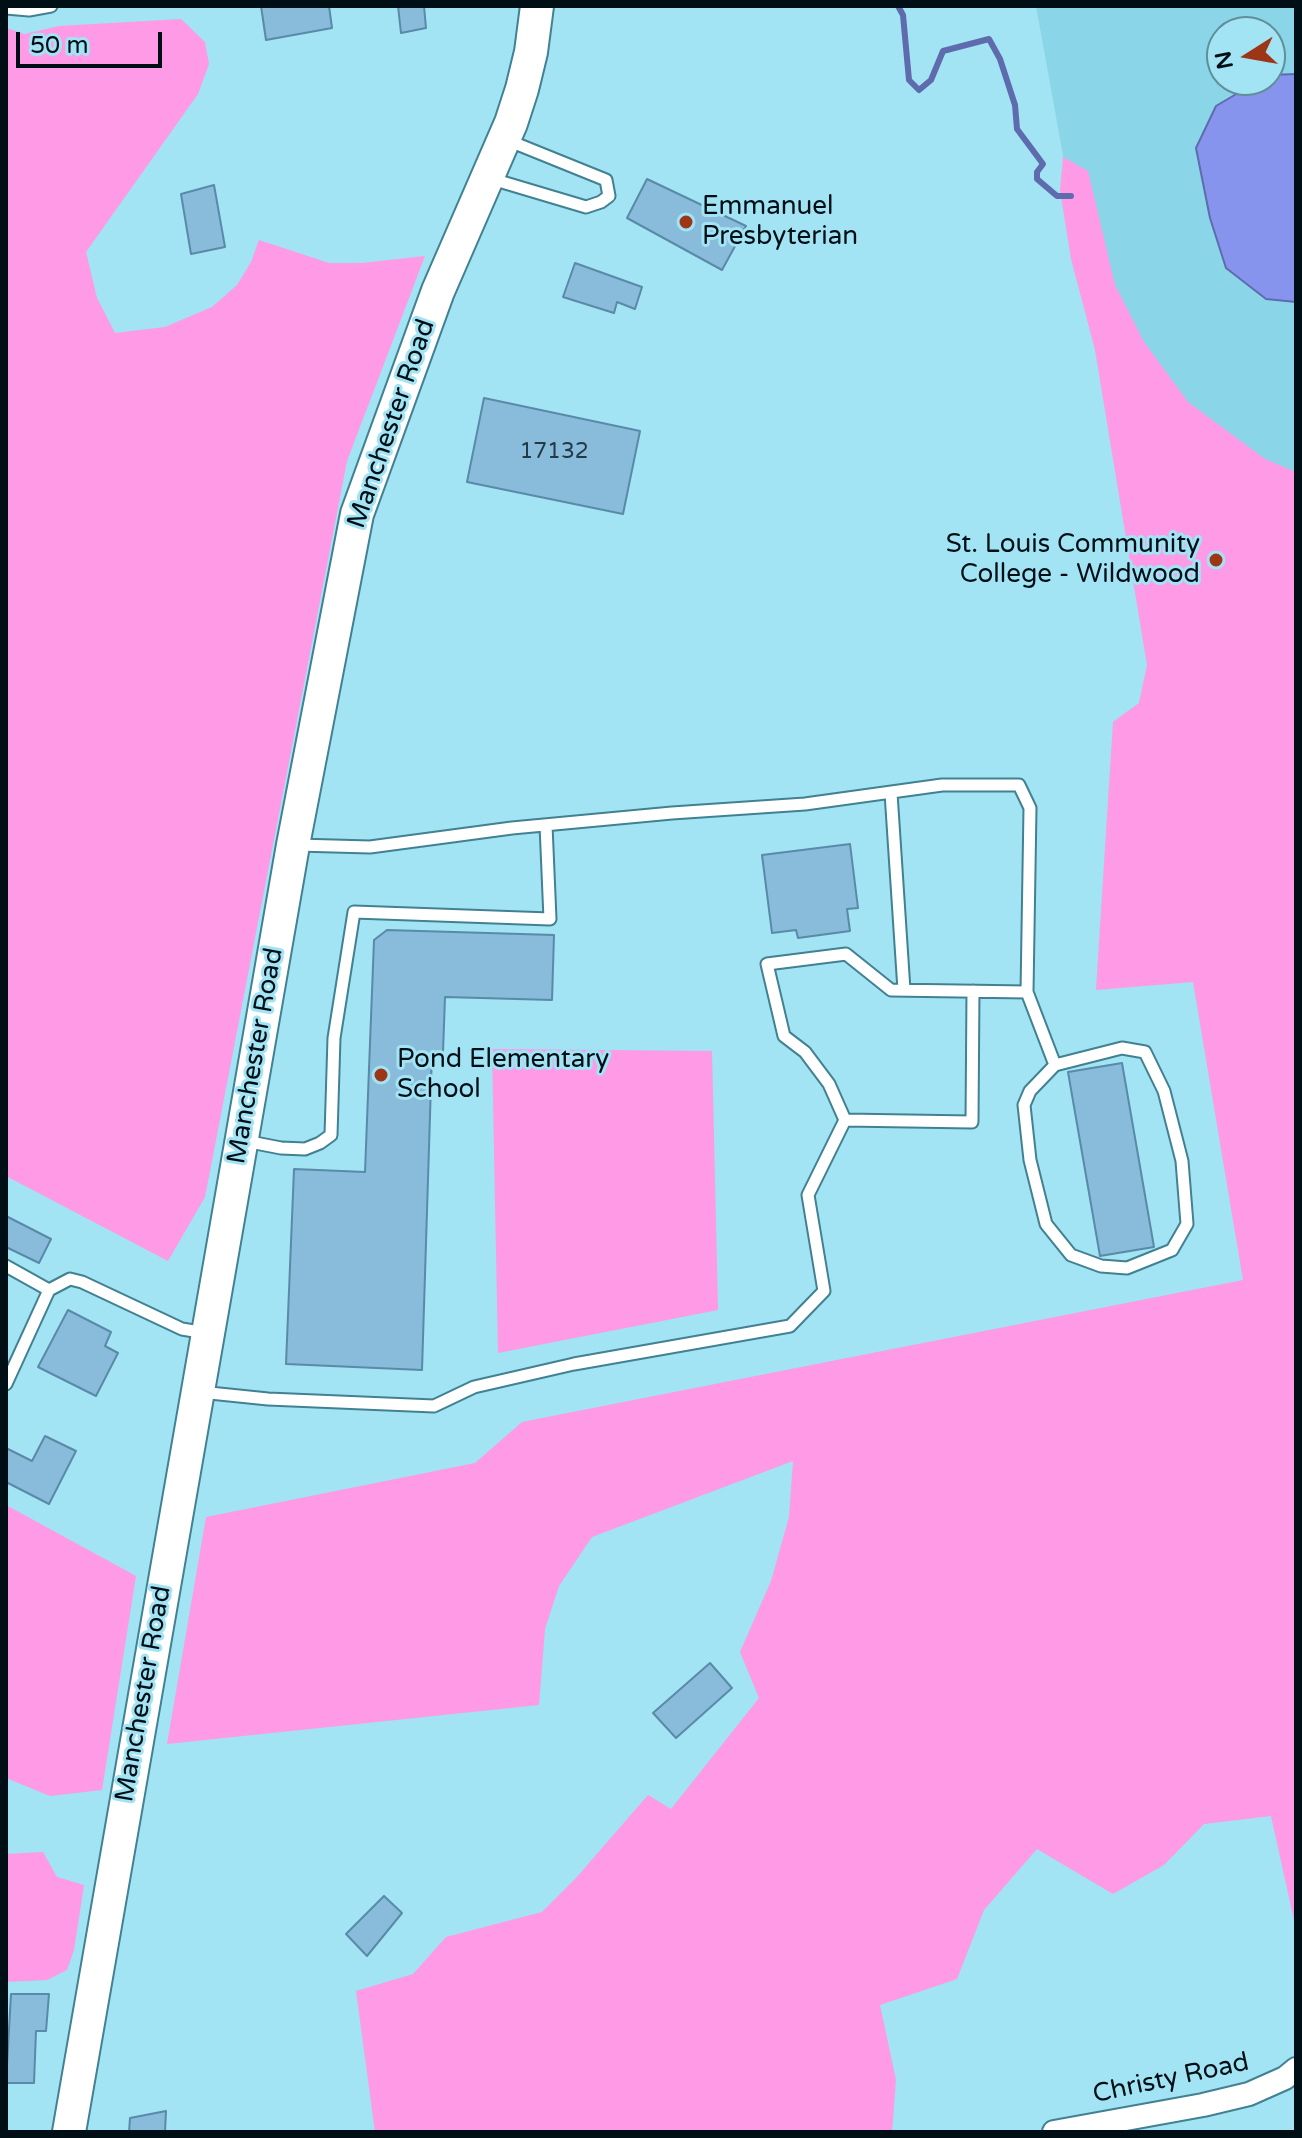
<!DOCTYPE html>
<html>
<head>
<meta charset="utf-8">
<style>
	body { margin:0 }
	#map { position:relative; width:1302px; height:2138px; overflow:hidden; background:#a2e3f4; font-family:"Varela Round",sans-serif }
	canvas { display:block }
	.frame { position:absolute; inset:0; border:8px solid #000f15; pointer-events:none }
	.north { position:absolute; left:1206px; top:16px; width:80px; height:80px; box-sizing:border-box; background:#a2e3f4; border:2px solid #618e9b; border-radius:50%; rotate:259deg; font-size:22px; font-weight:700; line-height:32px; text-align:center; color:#000f15 }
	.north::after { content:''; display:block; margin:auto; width:28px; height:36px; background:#9d3617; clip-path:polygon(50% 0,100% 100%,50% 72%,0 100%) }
	.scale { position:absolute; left:16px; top:32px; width:146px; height:36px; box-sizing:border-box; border:4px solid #000f15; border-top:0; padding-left:10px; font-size:24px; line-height:28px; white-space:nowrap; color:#000f15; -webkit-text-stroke:6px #a2e3f4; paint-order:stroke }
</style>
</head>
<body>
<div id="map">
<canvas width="1302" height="2138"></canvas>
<div class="frame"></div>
<div class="north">N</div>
<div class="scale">50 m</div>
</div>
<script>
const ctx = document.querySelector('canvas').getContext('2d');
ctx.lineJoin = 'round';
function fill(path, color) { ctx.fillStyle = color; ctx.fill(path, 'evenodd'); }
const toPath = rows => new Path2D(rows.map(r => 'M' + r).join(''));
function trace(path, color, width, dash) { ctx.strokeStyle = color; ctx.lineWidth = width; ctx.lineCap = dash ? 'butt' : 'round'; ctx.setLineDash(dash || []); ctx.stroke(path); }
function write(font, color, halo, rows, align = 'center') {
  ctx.font = font + ' "Varela Round",sans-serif'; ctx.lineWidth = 6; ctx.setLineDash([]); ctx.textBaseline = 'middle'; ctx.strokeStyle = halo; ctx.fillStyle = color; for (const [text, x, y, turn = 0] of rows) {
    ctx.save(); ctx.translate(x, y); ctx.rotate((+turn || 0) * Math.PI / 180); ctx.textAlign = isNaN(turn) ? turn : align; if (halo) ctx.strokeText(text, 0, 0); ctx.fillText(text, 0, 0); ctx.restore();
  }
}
fill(toPath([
	[1036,6,1296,6,1296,924,1205,941],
	[1222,32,1270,32,1270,80,1222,80]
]), '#8bd5e8');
fill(toPath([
	[181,19,205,42,209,64,198,94,86,252,97,298,115,333,165,327,212,307,237,285,251,262,259,240,329,263,362,263,425,256,347,461,205,1197,168,1261,6,1176,6,28,25,34,59,26],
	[1063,157,1088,171,1115,285,1144,342,1188,402,1265,459,1296,472,1296,1929,1271,1816,1204,1824,1164,1865,1113,1894,1037,1849,984,1910,957,1979,880,2005,896,2080,892,2132,375,2132,356,1991,413,1974,446,1937,542,1912,576,1878,648,1795,671,1809,759,1698,740,1652,771,1581,789,1517,793,1461,592,1537,559,1586,545,1629,539,1705,167,1744,206,1517,475,1463,522,1422,1243,1280,1193,982,1096,990,1113,722,1139,703,1147,665,1095,350,1071,259,1060,190],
	[492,1049,712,1051,718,1310,498,1353],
	[6,1505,136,1576,102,1790,50,1796,6,1778],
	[43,1852,57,1877,84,1885,74,1950,67,1970,47,1980,6,1982,6,1854]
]), '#fe9ae6');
const water = toPath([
	[1296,74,1296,302,1266,299,1226,268,1210,218,1196,148,1216,106,1260,80,1270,80,1270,75,1296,74]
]);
fill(water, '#8794ee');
trace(water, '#5e6cad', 2);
trace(toPath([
	[898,6,903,15,909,80,919,90,931,80,943,51,989,39,1000,59,1015,105,1017,129,1043,164,1037,172,1037,179,1057,196,1071,196]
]), '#5e6cad', 6);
const building = toPath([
	[261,6,329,6,332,28,266,40,261,6],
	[398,6,424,6,426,28,401,33,398,6],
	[647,179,746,226,722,270,627,218,647,179],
	[214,185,225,247,191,254,181,194,214,185],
	[575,263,642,287,635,309,617,302,614,313,563,297,575,263],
	[484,398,640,431,623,514,467,482,484,398],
	[850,844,858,908,847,909,850,931,798,938,796,930,772,933,762,855,850,844],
	[387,930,554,935,552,1000,445,997,443,1052,432,1052,422,1370,286,1364,294,1169,365,1172,374,940,387,930],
	[1122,1063,1154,1247,1100,1256,1068,1072,1122,1063],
	[6,1216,51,1239,39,1263,6,1247,6,1216],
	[68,1310,111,1332,105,1346,118,1353,96,1396,38,1367,68,1310],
	[45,1436,76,1451,49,1504,6,1482,6,1448,32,1461,45,1436],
	[710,1663,732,1688,676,1738,653,1713,710,1663],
	[384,1896,402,1913,367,1956,346,1934,384,1896],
	[11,1994,49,1994,46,2031,36,2031,34,2083,6,2083,11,1994],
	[166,2111,165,2132,129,2132,130,2118,166,2111]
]);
fill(building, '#89bbdb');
trace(building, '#598aa8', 2);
const lane = toPath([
	[6,8,29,10,51,6],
	[492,179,586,207,601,202,609,196,606,180,507,140],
	[891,793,904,990],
	[1027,992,1055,1065,1030,1091,1024,1105,1030,1160,1046,1224,1071,1255,1101,1266,1127,1268,1172,1250,1187,1224,1182,1161,1164,1091,1145,1052,1122,1048,1055,1065],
	[845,1120,972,1122,973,991],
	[245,1141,281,1148,305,1149,320,1143,331,1135,334,1038,354,912,550,919,546,825],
	[6,1266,49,1290],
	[6,1384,49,1290,70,1279,82,1282,182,1329,206,1333],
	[200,1392,268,1399,434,1406,474,1387,574,1364,790,1326,824,1291,808,1195,845,1120,829,1084,805,1052,784,1036,767,964,846,954,891,990,1027,992,1030,808,1019,785,942,785,805,804,672,813,512,828,370,847,297,845]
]);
const street = toPath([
	[1054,2132,1203,2105,1249,2094,1285,2078,1296,2069]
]);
const secondary = toPath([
	[69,2132,293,845,357,514,438,291,511,123,522,89,531,52,537,6]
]);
trace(lane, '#418191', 15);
trace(street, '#418191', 26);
trace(secondary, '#418191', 36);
trace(lane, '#fff', 11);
trace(street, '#fff', 22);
trace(secondary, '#fff', 32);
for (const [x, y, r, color] of [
	[686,222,8,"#9d3617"],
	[1216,560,8,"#9d3617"],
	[381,1075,8,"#9d3617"]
]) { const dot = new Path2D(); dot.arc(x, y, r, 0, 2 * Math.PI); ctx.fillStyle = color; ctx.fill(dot); trace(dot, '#a2e3f4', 3); }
write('22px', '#223a46', null, [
	["17132",554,452]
]);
write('26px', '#000f15', '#a2e3f4', [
	["Emmanuel",702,207],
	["Presbyterian",702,237],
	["St. Louis Community",1200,545,"right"],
	["College - Wildwood",1200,575,"right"],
	["Pond Elementary",397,1060],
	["School",397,1090]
], 'left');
write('26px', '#000f15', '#a2e3f4', [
	["Manchester Road",392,424,-71],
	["Manchester Road",256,1056,-80],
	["Manchester Road",144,1694,-80],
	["Christy Road",1171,2079,-12]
]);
</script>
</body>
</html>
